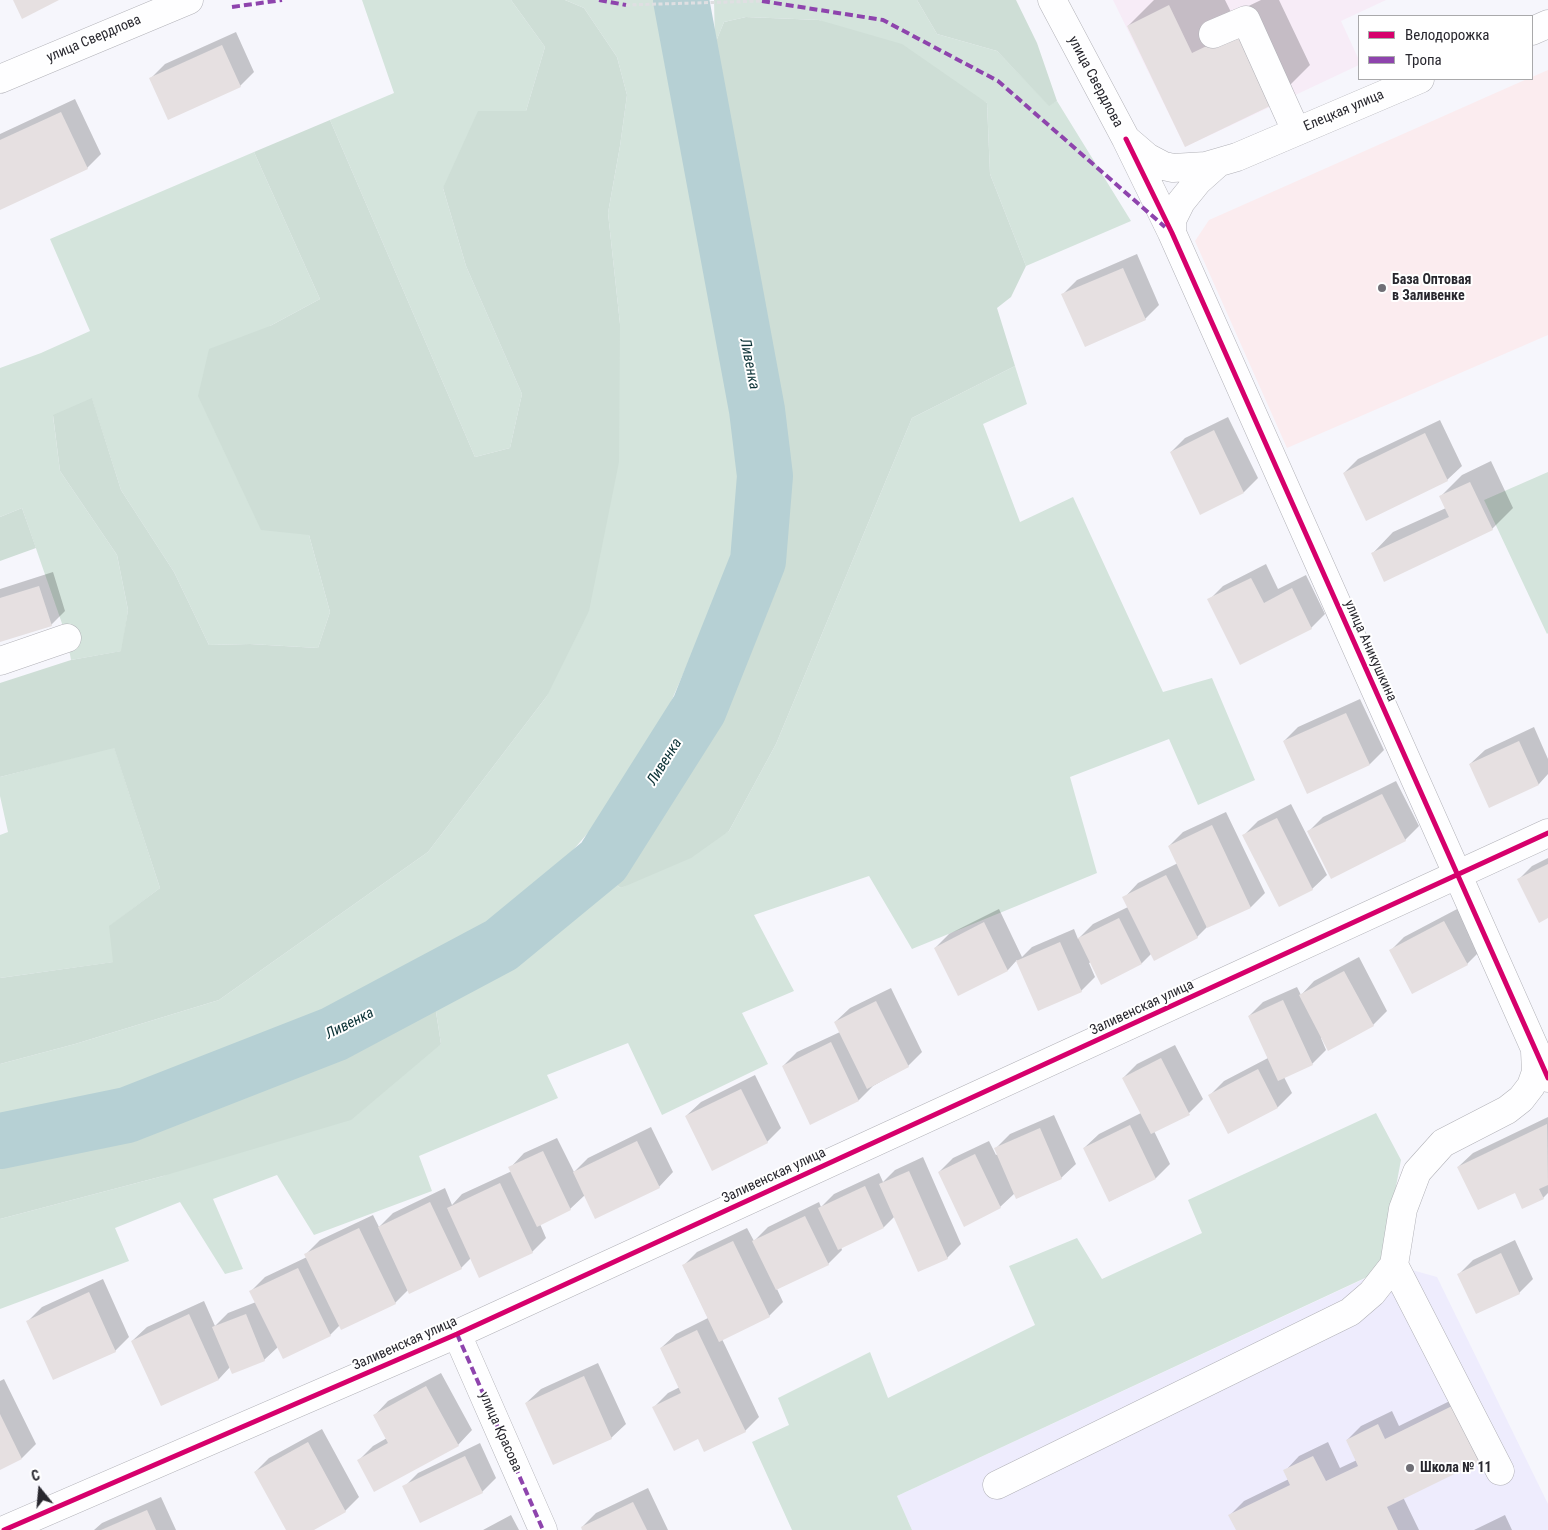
<!DOCTYPE html>
<html>
<head>
<meta charset="utf-8">
<style>
	body { margin:0 }
	#map { position:relative; width:1548px; height:1530px; overflow:hidden; background:#f6f6fc; font-family:"Roboto Condensed",sans-serif }
	canvas { display:block }
	.legend { position:absolute; left:1358px; top:15px; width:175px; height:65px; box-sizing:border-box; background:#fff; border:1px solid #a9a9ab; margin:0; padding:6px 9px; list-style:none; font-size:15px; color:#28272e }
	.legend li { display:flex; align-items:center; gap:10px; height:25px }
	.legend b { width:25px; border:1px solid #a9a9ab }
	.north { position:absolute; left:15px; top:1465px; width:50px; height:50px; -webkit-text-stroke:4px #fff; paint-order:stroke; rotate:343deg; font-size:14px; font-weight:700; line-height:20px; text-align:center; color:#28272e }
	.north::after { content:''; display:block; margin:auto; width:18px; height:22px; background:#28272e; clip-path:polygon(50% 0,100% 100%,50% 72%,0 100%) }
</style>
</head>
<body>
<div id="map">
<canvas width="1548" height="1530"></canvas>
<ul class="legend">
<li><b style="height:6px;background:#d6006c"></b>Велодорожка</li>
<li><b style="height:6px;background:#8e44ad"></b>Тропа</li>
</ul>
<div class="north">С</div>
</div>
<script>
const ctx = document.querySelector('canvas').getContext('2d');
ctx.lineJoin = 'round';
function fill(path, color) { ctx.fillStyle = color; ctx.fill(path, 'evenodd'); }
const toPath = rows => new Path2D(rows.map(r => 'M' + r).join(''));
function trace(path, color, width, dash) { ctx.strokeStyle = color; ctx.lineWidth = width; ctx.lineCap = dash ? 'butt' : 'round'; ctx.setLineDash(dash || []); ctx.stroke(path); }
function write(font, color, halo, rows, align = 'center') {
  ctx.font = font + ' "Roboto Condensed",sans-serif'; ctx.lineWidth = 4; ctx.setLineDash([]); ctx.textBaseline = 'middle'; ctx.strokeStyle = halo; ctx.fillStyle = color; for (const [text, x, y, turn = 0] of rows) {
    ctx.save(); ctx.translate(x, y); ctx.rotate((+turn || 0) * Math.PI / 180); ctx.textAlign = isNaN(turn) ? turn : align; if (halo) ctx.strokeText(text, 0, 0); ctx.fillText(text, 0, 0); ctx.restore();
  }
}
fill(toPath([
	[1548,70,1548,335,1287,448,1195,241,1209,220,1527,79,1532,79,1532,77]
]), '#fbecef');
fill(toPath([
	[1113,0,1386,0,1341,21,1359,60,1359,65,1185,147]
]), '#f7ecf7');
fill(toPath([
	[1394,1265,1437,1277,1548,1504,1548,1530,912,1530,897,1496]
]), '#eeecfd');
fill(toPath([
	[362,0,511,0,545,47,526,111,443,188,466,266,522,394,510,448,475,457,330,120,394,93],
	[565,0,666,0,677,49,694,172,729,344,748,476,728,571,640,773,534,895,366,992,202,1066,25,1117,0,1122,0,1064,75,1044,219,1000,428,852,547,696,620,324,608,213,620,146,627,95,617,57,584,8],
	[714,0,917,0,937,34,997,51,1049,105,1057,101,1131,221,1026,266,990,174,987,103,819,20,746,17,724,22,715,44],
	[254,152,320,299,270,326,309,535,330,612,318,648,250,644,209,645,174,572,121,490,92,399,53,416,60,471,117,555,128,610,122,651,71,660,67,638,22,508,0,517,0,368,41,353,90,331,50,239],
	[1015,366,1027,404,983,424,1020,522,1073,497,1163,692,1212,678,1255,780,1198,805,1169,739,1070,777,1097,873,912,949,869,876,754,915,794,991,742,1013,768,1064,662,1115,628,1043,547,1075,558,1098,419,1156,432,1191,314,1235,277,1175,213,1199,243,1269,225,1274,180,1202,115,1228,129,1261,0,1309,0,1219,163,1176,441,1044,434,999,520,953,607,879,621,888,729,831,776,744,912,418],
	[1548,472,1548,633,1547,634,1484,500],
	[114,747,160,888,110,926,114,962,0,978,0,835,8,832,0,796,0,777],
	[1376,1113,1401,1160,1380,1271,897,1496,912,1530,792,1530,752,1442,789,1425,778,1398,870,1352,888,1398,1035,1325,1009,1266,1077,1238,1102,1279,1202,1233,1188,1200]
]), '#d4e4dc');
fill(toPath([
	[511,0,565,0,584,8,617,57,627,95,620,146,608,213,620,324,619,462,589,611,547,696,428,852,219,1000,75,1044,0,1064,0,978,113,962,109,926,160,888,114,748,0,777,0,683,71,660,121,651,128,610,117,555,60,471,53,415,92,398,121,490,174,572,209,645,250,644,318,648,330,612,309,535,261,530,198,396,209,349,270,326,320,299,254,152,330,120,475,457,510,448,522,394,466,266,443,188,478,111,526,111,545,47],
	[917,0,1016,0,1037,43,1057,101,1049,106,997,51,937,34],
	[746,17,819,20,902,44,987,103,990,174,1026,266,1011,297,997,308,1015,366,912,418,776,744,729,831,691,858,621,888,607,879,692,767,772,563,783,458,758,323,725,96,715,44,724,22],
	[22,508,36,548,0,561,0,517],
	[434,999,441,1044,351,1120,163,1176,0,1219,0,1169,98,1147,242,1092,337,1051]
]), '#ceded6');
fill(toPath([
	[1154,0,1225,0,1232,14,1261,0,1279,0,1310,65,1270,105,1128,26],
	[236,32,254,72,240,86,151,78,165,64],
	[75,99,101,154,87,168,0,209,0,134],
	[1137,254,1159,305,1145,319,1063,294,1077,280],
	[1228,417,1258,478,1244,492,1201,513,1171,452,1185,438],
	[1440,420,1462,466,1447,480,1344,473,1358,459],
	[1491,461,1513,508,1492,529,1372,554,1393,532,1446,508,1441,496,1462,475],
	[1266,564,1278,589,1306,575,1325,614,1311,628,1209,600,1223,586],
	[53,572,65,611,51,625,0,641,0,589],
	[1360,699,1384,750,1370,764,1308,792,1284,741,1298,727],
	[1534,727,1548,759,1548,774,1539,784,1490,806,1470,764,1485,750],
	[1396,781,1419,826,1405,840,1309,831,1323,817],
	[1291,804,1327,875,1312,889,1244,835,1258,821],
	[1226,812,1265,893,1251,907,1207,927,1197,937,1152,953,1142,963,1102,983,1091,962,1089,963,1095,977,1081,991,1039,1010,1017,960,1008,970,958,994,935,948,949,934,999,909,1022,957,1032,947,1074,929,1078,939,1093,924,1128,907,1124,898,1138,883,1178,863,1169,846,1183,832],
	[1548,858,1548,917,1518,880,1532,866],
	[1459,908,1481,950,1467,964,1390,951,1404,937],
	[1359,957,1387,1011,1373,1025,1321,1038,1326,1050,1312,1064,1284,1077,1292,1093,1278,1107,1229,1132,1210,1095,1224,1081,1268,1058,1249,1016,1263,1002,1297,987,1301,995,1314,981],
	[891,988,922,1052,908,1066,873,1086,859,1100,810,1123,783,1066,797,1052,840,1032,835,1022,850,1008],
	[1175,1045,1203,1099,1189,1113,1154,1131,1170,1164,1156,1178,1110,1201,1084,1148,1099,1134,1141,1113,1123,1078,1137,1064],
	[755,1075,781,1128,767,1142,686,1116,701,1102],
	[1054,1115,1076,1164,1061,1178,1015,1193,1000,1207,939,1172,953,1158,989,1141,996,1155,998,1154,996,1148,1010,1134],
	[1548,1117,1548,1193,1543,1198,1516,1191,1458,1167,1473,1153],
	[651,1127,673,1172,659,1187,585,1195,570,1209,540,1224,546,1238,532,1252,471,1258,461,1268,409,1289,395,1303,340,1325,330,1335,283,1358,278,1347,264,1360,230,1367,219,1379,162,1405,132,1341,147,1327,204,1301,215,1326,228,1313,256,1302,251,1291,265,1277,307,1257,306,1254,320,1240,373,1215,379,1227,393,1213,445,1188,452,1205,462,1194,512,1171,510,1168,524,1153,557,1138,574,1172,588,1158],
	[923,1157,961,1244,947,1258,895,1216,884,1227,841,1247,842,1250,828,1264,777,1289,783,1302,769,1316,722,1339,759,1417,745,1431,698,1437,654,1407,668,1393,680,1387,661,1348,676,1334,708,1318,683,1266,697,1252,747,1228,754,1241,768,1227,819,1202,821,1207,834,1194,879,1173,883,1182,895,1170],
	[1515,1240,1533,1279,1519,1293,1459,1274,1473,1260],
	[103,1279,129,1337,115,1351,28,1321,42,1307],
	[598,1363,626,1424,611,1438,554,1463,526,1403,541,1389],
	[441,1373,472,1430,458,1445,359,1460,373,1446,387,1438,374,1416,388,1401],
	[4,1379,36,1444,22,1458,0,1469,0,1381],
	[1466,1393,1492,1446,1478,1461,1403,1497,1419,1530,1237,1530,1230,1515,1244,1501,1289,1479,1285,1471,1299,1456,1328,1442,1340,1468,1357,1460,1347,1440,1361,1426,1392,1411,1399,1426],
	[322,1429,359,1497,345,1511,311,1530,287,1530,255,1472,269,1458],
	[480,1443,496,1478,482,1492,404,1487,418,1473],
	[648,1488,668,1530,584,1530,582,1527,596,1513],
	[161,1497,176,1530,94,1530,102,1523],
	[511,1515,519,1530,483,1530],
	[1505,1515,1512,1530,1474,1530]
]), '#0003');
trace(toPath([
	[0,1141,127,1115,334,1034,501,945,603,861,699,709,758,561,765,476,757,410,681,0]
]), '#b6d0d4', 56);
fill(toPath([
	[13,0,59,0,22,19],
	[1169,5,1192,53,1236,32,1270,106,1185,147,1127,26],
	[222,45,241,87,168,120,149,78],
	[61,112,88,169,0,210,0,140],
	[1123,268,1146,320,1085,347,1061,294],
	[1214,430,1244,493,1200,515,1170,452],
	[1425,433,1448,481,1366,521,1343,473],
	[1470,482,1493,530,1384,582,1371,553,1449,517,1439,496],
	[1251,578,1264,603,1292,588,1312,629,1240,665,1207,599],
	[39,586,52,626,0,642,0,598],
	[1346,713,1370,765,1307,794,1283,741],
	[1519,741,1539,785,1489,808,1469,764],
	[1382,794,1406,841,1331,879,1307,831],
	[1277,818,1313,890,1279,907,1242,835],
	[1212,825,1251,908,1207,928,1168,846],
	[1548,864,1548,918,1539,923,1517,879],
	[1166,875,1198,938,1154,961,1122,897],
	[1119,918,1142,964,1101,985,1078,938],
	[1444,921,1468,965,1412,994,1389,950],
	[984,922,1008,971,958,996,934,948],
	[1060,942,1082,992,1038,1011,1016,961],
	[1344,971,1374,1026,1328,1051,1299,995],
	[1283,1000,1313,1065,1278,1081,1248,1016],
	[876,1001,909,1067,867,1089,834,1022],
	[831,1042,859,1101,810,1125,782,1066],
	[1161,1058,1190,1115,1151,1134,1122,1078],
	[1258,1069,1278,1108,1228,1134,1208,1095],
	[741,1089,768,1143,712,1171,685,1116],
	[1547,1124,1548,1185,1539,1189,1544,1199,1522,1209,1515,1193,1478,1210,1457,1167],
	[1130,1125,1156,1179,1109,1202,1083,1148],
	[1040,1128,1062,1179,1016,1199,994,1148],
	[637,1141,660,1188,595,1219,573,1172],
	[543,1151,571,1210,537,1227,508,1167],
	[975,1154,1001,1208,964,1227,938,1172],
	[909,1171,948,1259,918,1272,879,1184],
	[500,1183,533,1253,479,1278,447,1208],
	[865,1186,884,1228,838,1250,818,1208],
	[430,1202,462,1269,409,1294,378,1227],
	[805,1216,829,1265,776,1290,752,1241],
	[359,1228,396,1304,341,1330,304,1254],
	[733,1241,770,1317,719,1342,682,1265],
	[1501,1253,1520,1294,1476,1314,1457,1274],
	[298,1268,331,1336,283,1359,249,1291],
	[89,1292,116,1352,53,1380,26,1321],
	[189,1314,219,1380,161,1406,131,1341],
	[246,1314,265,1361,232,1374,212,1327],
	[697,1330,746,1432,704,1452,698,1439,674,1451,652,1407,681,1393,660,1348],
	[584,1376,612,1439,553,1465,525,1403],
	[426,1386,459,1446,374,1492,357,1460,388,1443,373,1415],
	[1452,1406,1479,1462,1387,1507,1398,1530,1236,1530,1228,1515,1290,1485,1283,1470,1313,1456,1326,1481,1358,1466,1346,1440,1378,1424,1385,1439],
	[0,1414,22,1459,0,1470],
	[308,1442,346,1512,314,1530,286,1530,254,1472],
	[465,1456,483,1493,420,1523,402,1486],
	[633,1502,647,1530,582,1530,581,1527],
	[147,1510,156,1530,101,1530]
]), '#e6e0e1');
const minor = toPath([
	[1052,0,1126,139,1147,157,1164,166,1173,168,1206,166,1237,157,1420,79],
	[1532,31,1548,24],
	[1213,34,1246,20,1296,131],
	[0,79,189,0],
	[1126,139,1172,233,1548,1078],
	[1172,233,1172,220,1181,202,1198,181,1217,164],
	[0,661,67,638],
	[1394,1265,1500,1471],
	[457,1334,543,1530],
	[997,1485,1350,1312,1372,1293,1394,1265,1403,1209,1417,1172,1443,1143,1507,1110,1521,1099,1531,1086,1536,1072,1535,1051],
	[4,1530,457,1334,1548,833]
]);
trace(minor, '#b1b1b7', 29);
trace(toPath([
	[626,5,762,1]
]), '#dfdfe2', 3, [4, 2.5]);
trace(minor, '#fefeff', 28);
trace(toPath([
	[599,0,626,5],
	[762,1,883,20,998,81,1165,227],
	[232,7,282,0],
	[457,1334,543,1530]
]), '#8e44ad', 4, [8, 4]);
trace(toPath([
	[1126,139,1172,233,1548,1078],
	[4,1530,457,1334,1548,833]
]), '#d6006c', 5);
for (const [x, y, r, color] of [
	[1382,288,5,"#706f76"],
	[1410,1468,5,"#706f76"]
]) { const dot = new Path2D(); dot.arc(x, y, r, 0, 2 * Math.PI); ctx.fillStyle = color; ctx.fill(dot); trace(dot, '#fff', 2); }
write('14px', '#28272e', '#fff', [
	["улица Свердлова",94,39,-23],
	["улица Свердлова",1095,82,62],
	["Елецкая улица",1344,111,-23],
	["улица Аникушкина",1370,651,66],
	["Заливенская улица",1142,1008,-25],
	["Заливенская улица",774,1176,-25],
	["Заливенская улица",405,1344,-24],
	["улица Красова",500,1432,66]
]);
write('bold 14px', '#28272e', '#fff', [
	["База Оптовая",1392,280],
	["в Заливенке",1392,296],
	["Школа № 11",1420,1468]
], 'left');
write('italic 15px', '#0c3236', '#fff', [
	["Ливенка",749,364,79],
	["Ливенка",665,762,-58],
	["Ливенка",350,1024,-27]
]);
</script>
</body>
</html>
